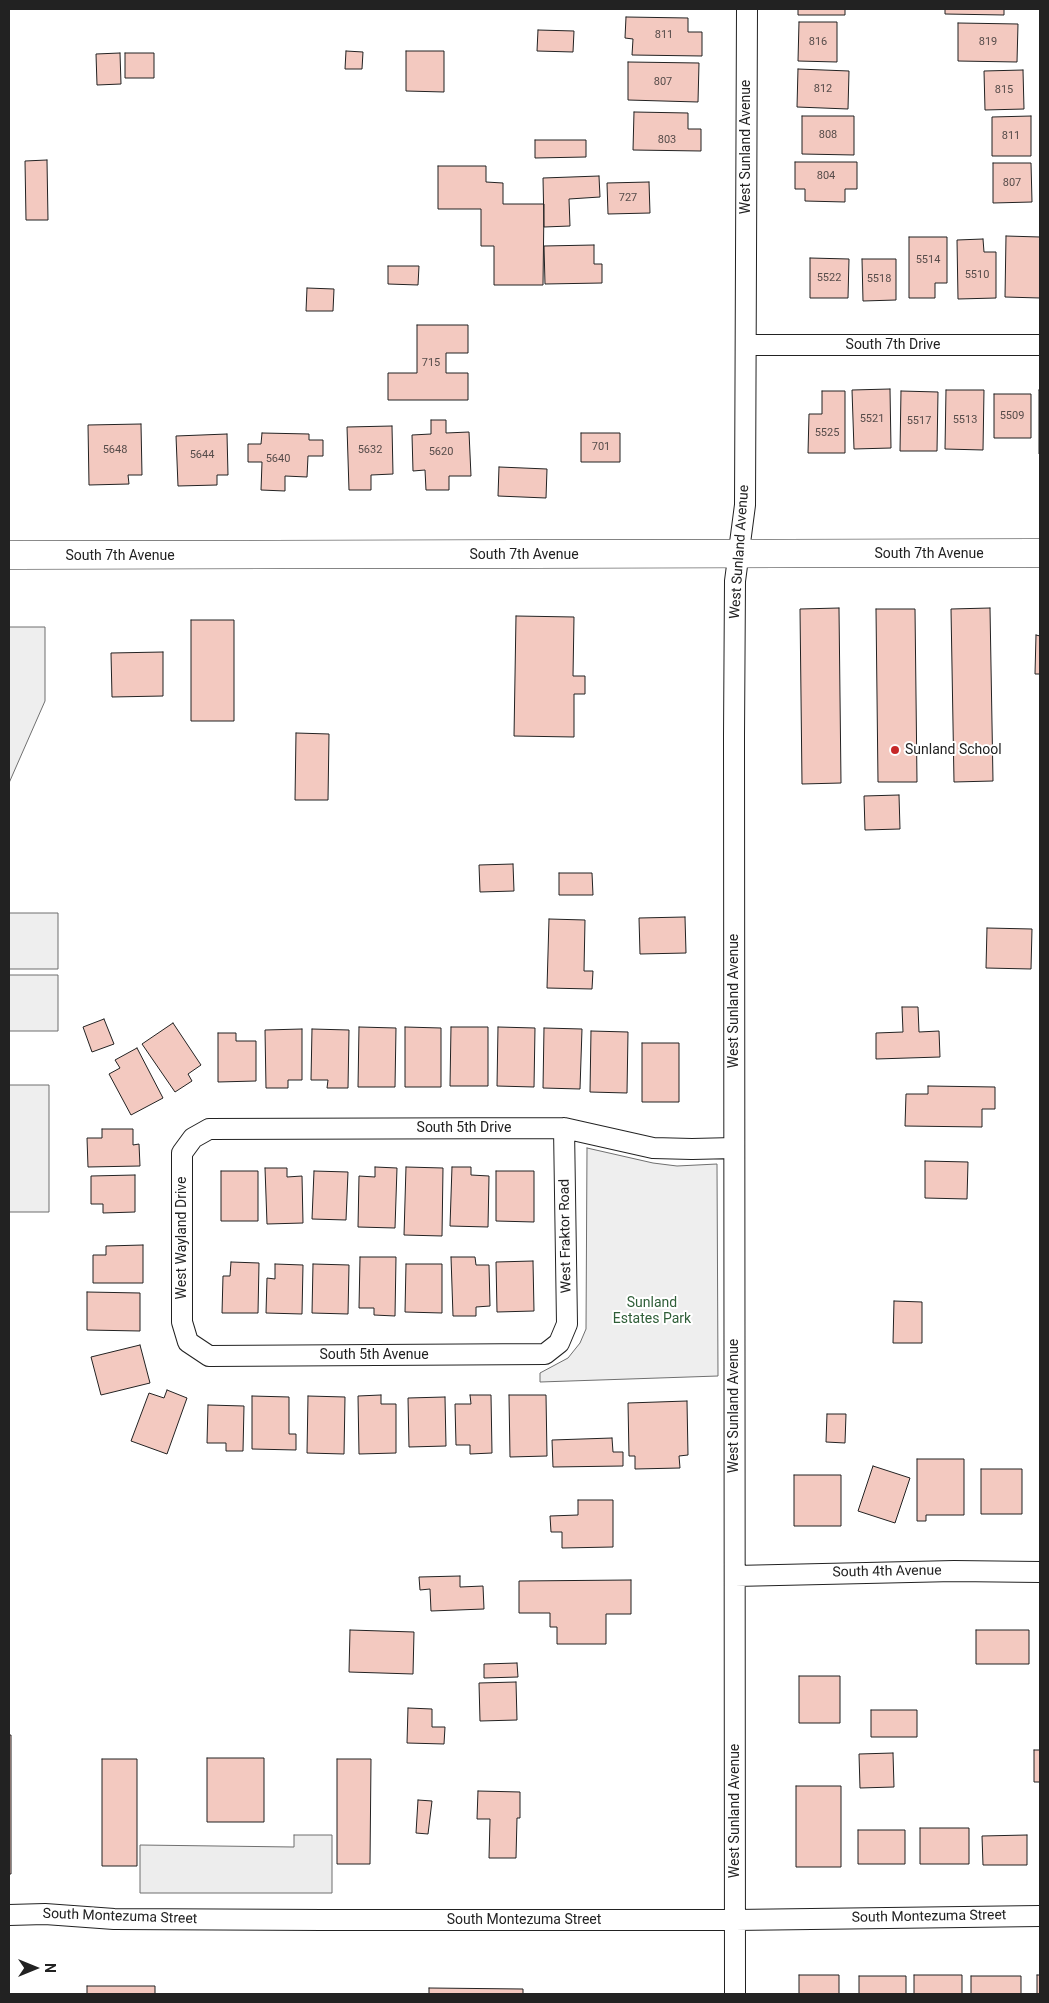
<!DOCTYPE html>
<html>
<head>
<meta charset="utf-8">
<style>
	body { margin:0 }
	#map { position:relative; width:1049px; height:2003px; overflow:hidden; background:#fff; font-family:Roboto,sans-serif }
	canvas { display:block }
	.frame { position:absolute; inset:0; border:10px solid #222; pointer-events:none }
	.north { position:absolute; left:10px; top:1943px; width:50px; height:50px; -webkit-text-stroke:4px #fff; paint-order:stroke; rotate:90deg; font-size:14px; font-weight:700; line-height:20px; text-align:center; color:#222 }
	.north::after { content:''; display:block; margin:auto; width:18px; height:22px; background:#222; clip-path:polygon(50% 0,100% 100%,50% 72%,0 100%) }
</style>
</head>
<body>
<div id="map">
<canvas width="1049" height="2003"></canvas>
<div class="frame"></div>
<div class="north">N</div>
</div>
<script>
const ctx = document.querySelector('canvas').getContext('2d');
ctx.lineJoin = 'round';
function fill(path, color) { ctx.fillStyle = color; ctx.fill(path, 'evenodd'); }
const toPath = rows => new Path2D(rows.map(r => 'M' + r).join(''));
function trace(path, color, width, dash) { ctx.strokeStyle = color; ctx.lineWidth = width; ctx.lineCap = dash ? 'butt' : 'round'; ctx.setLineDash(dash || []); ctx.stroke(path); }
function write(font, color, halo, rows, align = 'center') {
  ctx.font = font + ' Roboto,sans-serif'; ctx.lineWidth = 4; ctx.setLineDash([]); ctx.textBaseline = 'middle'; ctx.strokeStyle = halo; ctx.fillStyle = color; for (const [text, x, y, turn = 0] of rows) {
    ctx.save(); ctx.translate(x, y); ctx.rotate((+turn || 0) * Math.PI / 180); ctx.textAlign = isNaN(turn) ? turn : align; if (halo) ctx.strokeText(text, 0, 0); ctx.fillText(text, 0, 0); ctx.restore();
  }
}
const green = toPath([
	[9,627,45,627,45,701,9,783,9,627],
	[9,913,58,913,58,969,9,969,9,913],
	[9,975,58,975,58,1031,9,1031,9,975],
	[9,1085,49,1085,49,1212,9,1212,9,1085],
	[587,1148,653,1163,677,1166,717,1164,718,1376,540,1382,540,1373,568,1358,580,1343,586,1329,587,1148]
]);
fill(green, '#eee');
trace(green, '#6f6f6f', 1);
const parking = toPath([
	[294,1835,332,1835,332,1893,140,1893,140,1845,294,1847,294,1835]
]);
fill(parking, '#ededed');
trace(parking, '#6f6f6f', 1);
const building = toPath([
	[798,9,845,9,845,15,798,15,798,9],
	[945,9,1004,9,1004,15,945,14,945,9],
	[626,17,688,18,688,32,702,32,702,56,632,55,633,39,625,38,626,17],
	[799,22,837,22,837,62,798,61,799,22],
	[958,23,1018,24,1017,62,958,61,958,23],
	[538,30,574,31,573,52,537,51,538,30],
	[346,51,363,52,362,69,345,69,346,51],
	[406,51,444,51,444,92,406,91,406,51],
	[120,53,121,84,97,85,96,54,120,53],
	[125,53,154,53,154,78,125,78,125,53],
	[628,62,699,63,698,102,628,100,628,62],
	[798,69,849,71,848,109,797,107,798,69],
	[1023,70,1024,109,985,110,984,71,1023,70],
	[634,112,688,113,688,129,701,129,701,151,633,150,634,112],
	[802,116,854,116,854,155,802,154,802,116],
	[1031,116,1031,156,992,156,992,117,1031,116],
	[535,140,586,140,586,157,535,158,535,140],
	[47,160,48,220,26,220,25,161,47,160],
	[795,162,857,162,857,189,845,189,845,202,805,201,805,189,795,189,795,162],
	[993,163,1031,163,1032,202,993,203,993,163],
	[438,166,486,166,486,182,503,183,503,204,544,204,543,285,494,285,494,246,481,246,481,209,438,209,438,166],
	[599,176,600,197,569,199,570,226,544,227,543,178,599,176],
	[649,182,650,213,608,214,607,183,649,182],
	[1006,236,1040,237,1040,298,1005,297,1006,236],
	[909,237,947,237,947,283,935,283,935,298,909,298,909,237],
	[983,239,984,252,996,252,996,298,958,299,957,240,983,239],
	[594,245,594,264,602,264,602,283,545,284,544,246,594,245],
	[810,258,849,259,848,298,810,298,810,258],
	[862,259,896,259,896,300,863,301,862,259],
	[388,266,419,266,418,285,388,284,388,266],
	[307,288,334,289,333,311,306,311,307,288],
	[417,325,468,325,468,353,446,353,446,373,468,373,468,400,388,400,388,373,417,373,417,325],
	[890,389,891,448,854,449,852,390,890,389],
	[946,390,984,390,983,450,945,449,946,390],
	[1039,390,1040,390,1040,454,1039,454,1039,390],
	[822,391,845,391,845,453,808,453,809,414,822,414,822,391],
	[901,391,938,392,937,451,900,451,901,391],
	[994,394,1031,394,1031,438,994,438,994,394],
	[431,420,446,420,446,433,469,432,471,476,449,476,449,490,426,490,425,470,413,471,412,435,431,434,431,420],
	[141,424,142,475,128,475,129,484,89,485,88,425,141,424],
	[392,426,393,474,371,475,371,490,349,490,347,427,392,426],
	[262,433,309,434,309,440,323,440,323,456,308,456,307,477,285,476,285,491,261,490,262,462,248,462,248,444,261,444,262,433],
	[581,433,620,433,620,462,581,462,581,433],
	[227,434,228,475,217,475,217,485,178,486,176,436,227,434],
	[499,467,547,469,546,498,498,496,499,467],
	[839,608,841,783,802,784,800,609,839,608],
	[990,608,993,781,954,782,951,609,990,608],
	[876,609,915,609,917,782,878,782,876,609],
	[516,616,574,617,573,676,585,676,585,694,574,694,574,737,514,736,516,616],
	[191,620,234,620,234,721,191,721,191,620],
	[1036,635,1040,636,1040,674,1035,674,1036,635],
	[163,652,163,696,112,697,111,653,163,652],
	[296,733,329,734,328,800,295,800,296,733],
	[899,795,900,829,865,830,864,796,899,795],
	[513,864,514,891,480,892,479,865,513,864],
	[559,873,592,873,593,895,559,895,559,873],
	[685,917,686,953,640,954,639,918,685,917],
	[549,919,585,920,584,971,593,971,592,989,547,988,549,919],
	[987,928,1032,929,1031,969,986,968,987,928],
	[902,1007,918,1007,919,1032,939,1031,940,1057,876,1059,876,1033,903,1032,902,1007],
	[104,1019,114,1044,92,1052,83,1027,104,1019],
	[173,1023,201,1065,188,1074,192,1081,175,1092,142,1044,173,1023],
	[359,1027,396,1028,395,1087,358,1087,359,1027],
	[405,1027,441,1028,441,1087,405,1087,405,1027],
	[451,1027,488,1027,488,1086,450,1086,451,1027],
	[498,1027,535,1028,534,1087,497,1086,498,1027],
	[544,1028,582,1029,580,1089,543,1088,544,1028],
	[302,1029,302,1080,288,1080,288,1088,266,1088,265,1030,302,1029],
	[312,1029,349,1030,348,1088,327,1088,328,1080,311,1080,312,1029],
	[591,1031,628,1032,627,1093,590,1092,591,1031],
	[218,1033,236,1033,236,1041,256,1041,256,1081,218,1082,218,1033],
	[642,1043,679,1043,679,1102,642,1102,642,1043],
	[137,1048,163,1098,131,1115,109,1074,120,1068,115,1060,137,1048],
	[928,1086,995,1087,995,1109,982,1109,982,1127,905,1126,906,1094,928,1094,928,1086],
	[102,1129,133,1129,133,1145,139,1144,140,1166,88,1167,87,1138,102,1138,102,1129],
	[925,1161,968,1162,967,1199,925,1198,925,1161],
	[375,1167,397,1168,395,1228,358,1227,359,1176,375,1177,375,1167],
	[406,1167,443,1168,442,1236,404,1235,406,1167],
	[452,1167,471,1167,471,1175,489,1176,488,1227,450,1226,452,1167],
	[265,1168,287,1168,287,1177,302,1176,303,1223,267,1224,265,1168],
	[221,1171,258,1171,258,1221,221,1221,221,1171],
	[314,1171,348,1172,346,1220,312,1219,314,1171],
	[496,1171,534,1171,534,1222,496,1221,496,1171],
	[135,1175,135,1212,103,1213,103,1204,91,1204,91,1176,135,1175],
	[143,1245,143,1283,93,1283,93,1255,106,1255,106,1246,143,1245],
	[360,1257,396,1257,395,1316,374,1315,374,1308,359,1308,360,1257],
	[451,1257,475,1257,476,1265,489,1265,490,1306,476,1307,476,1316,453,1316,451,1257],
	[533,1261,534,1311,497,1312,496,1262,533,1261],
	[231,1262,259,1263,258,1313,222,1313,223,1276,230,1276,231,1262],
	[275,1264,303,1265,302,1314,266,1313,267,1278,275,1279,275,1264],
	[313,1264,349,1265,348,1314,312,1313,313,1264],
	[406,1264,442,1264,442,1313,405,1312,406,1264],
	[87,1292,140,1293,140,1331,87,1330,87,1292],
	[894,1301,922,1302,922,1343,893,1343,894,1301],
	[140,1345,150,1383,101,1395,91,1357,140,1345],
	[167,1390,187,1398,167,1454,131,1441,149,1393,164,1398,167,1390],
	[381,1395,381,1404,396,1404,396,1453,359,1454,358,1396,381,1395],
	[470,1395,491,1395,492,1453,470,1454,470,1445,456,1445,455,1404,471,1404,470,1395],
	[509,1395,546,1395,547,1456,510,1457,509,1395],
	[252,1396,289,1397,289,1434,296,1434,296,1450,252,1449,252,1396],
	[308,1396,345,1397,344,1454,307,1453,308,1396],
	[445,1397,446,1446,409,1447,408,1398,445,1397],
	[687,1401,688,1455,679,1456,680,1468,635,1469,635,1456,629,1456,628,1403,687,1401],
	[208,1405,244,1406,243,1451,226,1451,226,1443,207,1443,208,1405],
	[827,1414,846,1414,845,1443,826,1442,827,1414],
	[612,1438,613,1452,623,1452,623,1466,553,1467,552,1440,612,1438],
	[917,1459,964,1459,964,1515,926,1515,926,1521,917,1521,917,1459],
	[873,1466,910,1478,895,1523,858,1511,873,1466],
	[981,1469,1022,1469,1022,1514,981,1514,981,1469],
	[794,1475,841,1475,841,1526,794,1526,794,1475],
	[578,1500,613,1500,613,1547,562,1548,562,1532,551,1532,550,1516,578,1515,578,1500],
	[460,1576,460,1587,483,1586,484,1609,431,1611,430,1589,420,1590,419,1577,460,1576],
	[631,1580,631,1614,606,1614,606,1644,557,1644,557,1627,550,1627,550,1613,519,1613,519,1581,631,1580],
	[350,1630,414,1632,413,1674,349,1672,350,1630],
	[976,1630,1029,1630,1029,1664,976,1664,976,1630],
	[517,1663,518,1677,484,1678,484,1664,517,1663],
	[799,1676,840,1676,840,1723,799,1723,799,1676],
	[516,1682,517,1720,480,1721,479,1683,516,1682],
	[408,1708,432,1709,432,1727,445,1727,444,1744,407,1743,408,1708],
	[871,1710,917,1710,917,1737,871,1737,871,1710],
	[9,1735,11,1735,11,1874,9,1874,9,1735],
	[1034,1750,1040,1750,1040,1782,1034,1782,1034,1750],
	[893,1753,894,1787,860,1788,859,1754,893,1753],
	[207,1758,264,1758,264,1822,207,1822,207,1758],
	[102,1759,137,1759,137,1866,102,1866,102,1759],
	[337,1759,371,1759,370,1864,337,1864,337,1759],
	[796,1786,841,1786,841,1867,796,1867,796,1786],
	[478,1791,520,1792,520,1818,517,1818,516,1858,489,1858,490,1819,477,1819,478,1791],
	[418,1800,432,1801,428,1834,416,1833,418,1800],
	[920,1828,969,1828,969,1864,920,1864,920,1828],
	[858,1830,905,1830,905,1864,858,1864,858,1830],
	[1027,1835,1027,1865,983,1865,982,1836,1027,1835],
	[799,1975,839,1975,839,1994,799,1994,799,1975],
	[914,1975,962,1975,962,1994,914,1994,914,1975],
	[1037,1975,1040,1975,1040,1994,1037,1994,1037,1975],
	[859,1976,906,1976,906,1994,859,1994,859,1976],
	[971,1976,1021,1976,1021,1994,971,1994,971,1976],
	[87,1986,155,1986,155,1994,87,1994,87,1986],
	[429,1988,523,1989,523,1994,429,1994,429,1988]
]);
fill(building, '#f3c9c0');
trace(building, '#222', 1);
const minor = toPath([
	[746,345,1040,345],
	[564,1128,567,1324,559,1343,545,1354,209,1356,188,1342,182,1322,182,1153,193,1138,209,1129,564,1128,653,1148,692,1149,734,1148],
	[735,1576,954,1571,1040,1572],
	[9,1915,45,1914,114,1919,323,1920,735,1920,1040,1916],
	[735,1994,734,735,735,581,745,505,747,9]
]);
const secondary = toPath([
	[9,555,1040,553]
]);
trace(minor, '#222', 22);
trace(secondary, '#222', 29);
trace(minor, '#fff', 20);
trace(secondary, '#fff', 28);
for (const [x, y, r, color] of [
	[895,750,5,"#c62828"]
]) { const dot = new Path2D(); dot.arc(x, y, r, 0, 2 * Math.PI); ctx.fillStyle = color; ctx.fill(dot); trace(dot, '#fff', 2); }
write('11px', '#564c4a', null, [
	["811",664,35],
	["816",818,42],
	["819",988,42],
	["807",663,82],
	["812",823,89],
	["815",1004,90],
	["808",828,135],
	["811",1011,136],
	["803",667,140],
	["804",826,176],
	["807",1012,183],
	["727",628,198],
	["5514",928,260],
	["5510",977,275],
	["5522",829,278],
	["5518",879,279],
	["715",431,363],
	["5509",1012,416],
	["5521",872,419],
	["5513",965,420],
	["5517",919,421],
	["5525",827,433],
	["701",601,447],
	["5648",115,450],
	["5632",370,450],
	["5620",441,452],
	["5644",202,455],
	["5640",278,459]
]);
write('14px', '#222', '#fff', [
	["West Sunland Avenue",746,147,-90],
	["South 7th Drive",893,345],
	["West Sunland Avenue",740,552,-86],
	["South 7th Avenue",929,554],
	["South 7th Avenue",524,555],
	["South 7th Avenue",120,556],
	["West Sunland Avenue",734,1001,-90],
	["South 5th Drive",464,1128],
	["West Fraktor Road",566,1236,-91],
	["West Wayland Drive",182,1238,-90],
	["South 5th Avenue",374,1355],
	["West Sunland Avenue",734,1406,-90],
	["South 4th Avenue",887,1572,-1],
	["West Sunland Avenue",735,1811,-90],
	["South Montezuma Street",120,1917,2],
	["South Montezuma Street",929,1917,-1],
	["South Montezuma Street",524,1920]
]);
write('14px', '#222', '#fff', [
	["Sunland School",905,750]
], 'left');
write('14px', '#2f5e38', '#fff', [
	["Sunland",652,1303],
	["Estates Park",652,1319]
]);
</script>
</body>
</html>
